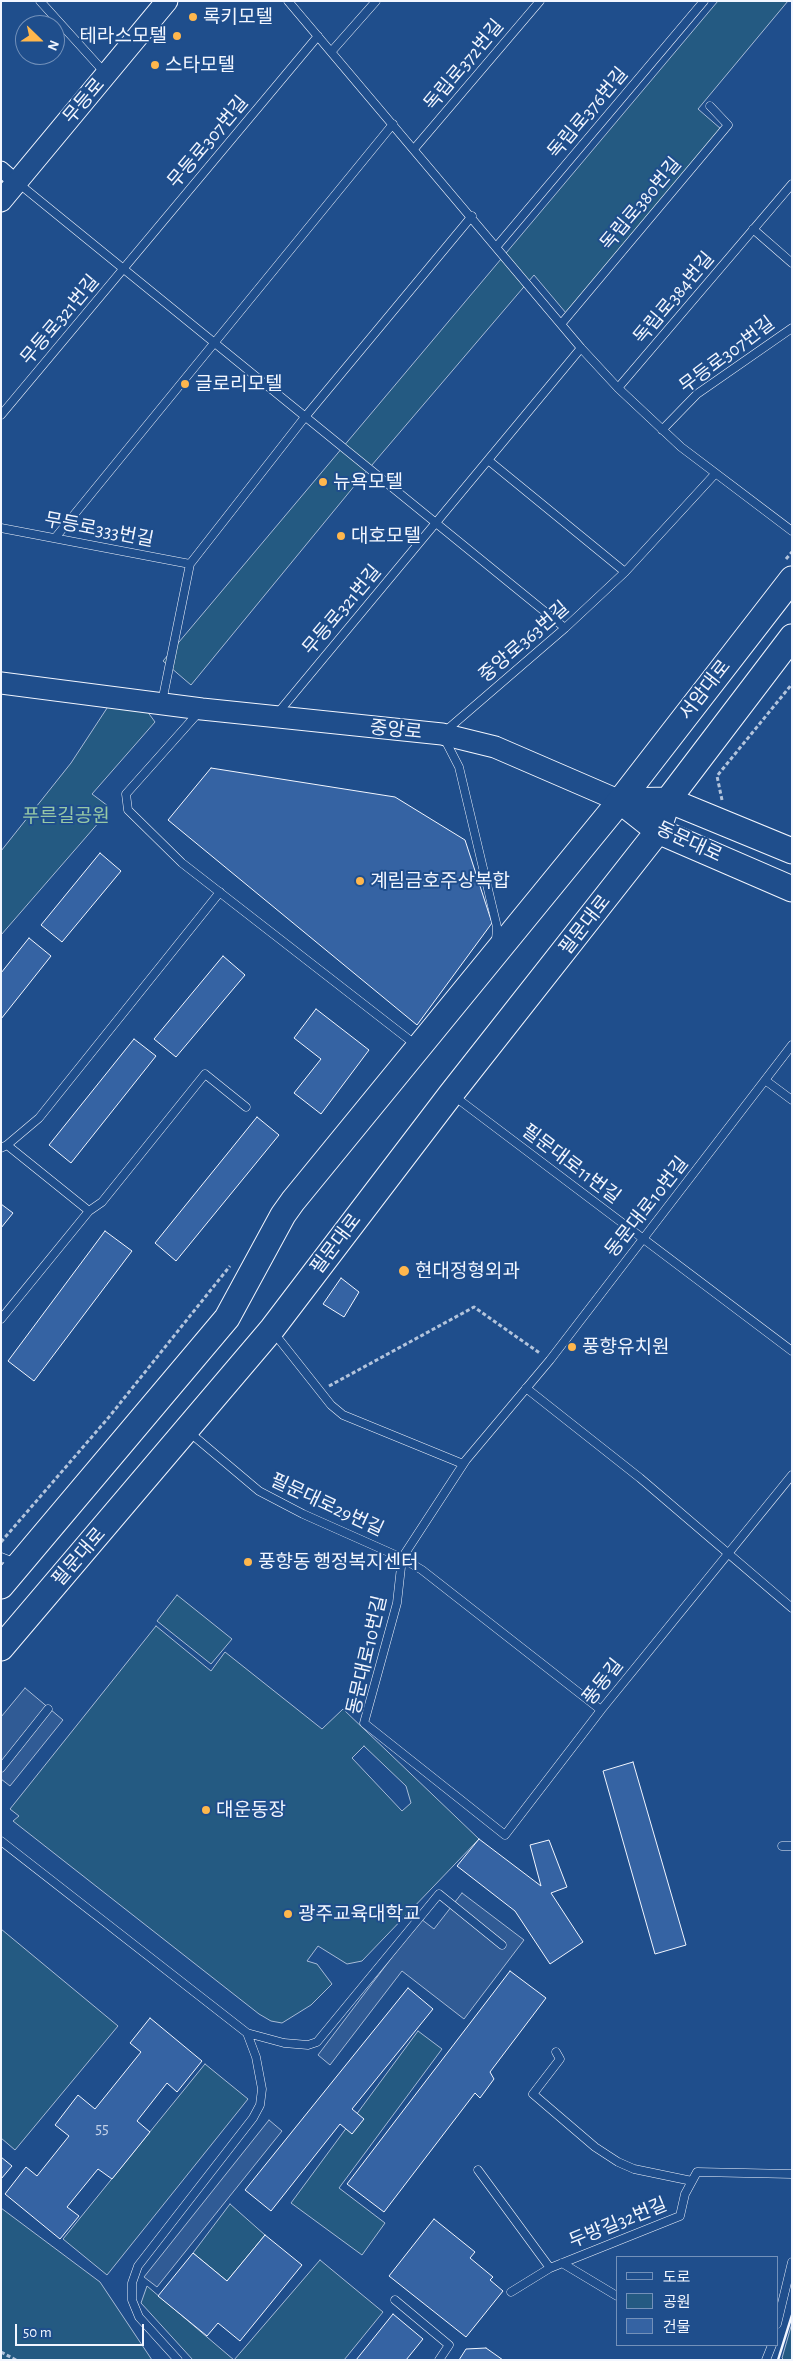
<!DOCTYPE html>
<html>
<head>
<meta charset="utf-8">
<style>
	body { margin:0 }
	#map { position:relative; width:793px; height:2361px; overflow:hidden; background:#1f4e8c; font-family:"Alegreya Sans","Noto Sans KR",sans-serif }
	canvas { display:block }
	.frame { position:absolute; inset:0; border:2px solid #f2f6ff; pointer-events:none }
	.legend { position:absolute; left:616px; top:2256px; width:162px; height:90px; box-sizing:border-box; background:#1f4e8c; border:1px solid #7391ba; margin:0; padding:6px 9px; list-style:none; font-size:15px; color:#f2f6ff }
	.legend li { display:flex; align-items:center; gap:10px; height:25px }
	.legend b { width:25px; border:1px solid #7391ba }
	.north { position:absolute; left:15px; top:15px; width:50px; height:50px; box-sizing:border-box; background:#1f4e8c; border:1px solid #7391ba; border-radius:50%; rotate:112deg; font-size:14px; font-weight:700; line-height:20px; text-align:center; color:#f2f6ff }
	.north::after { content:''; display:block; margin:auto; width:18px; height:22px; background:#ffb74d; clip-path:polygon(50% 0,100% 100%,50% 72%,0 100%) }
	.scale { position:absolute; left:15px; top:2324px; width:129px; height:22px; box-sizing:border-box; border:2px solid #f2f6ff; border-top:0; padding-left:6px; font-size:15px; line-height:18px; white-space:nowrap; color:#f2f6ff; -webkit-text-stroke:4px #1f4e8c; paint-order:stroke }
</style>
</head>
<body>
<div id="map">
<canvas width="793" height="2361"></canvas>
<div class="frame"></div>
<ul class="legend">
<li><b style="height:6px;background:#1f4e8c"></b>도로</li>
<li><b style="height:14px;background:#245a82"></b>공원</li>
<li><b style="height:14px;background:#3563a3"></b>건물</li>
</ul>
<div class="north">N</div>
<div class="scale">50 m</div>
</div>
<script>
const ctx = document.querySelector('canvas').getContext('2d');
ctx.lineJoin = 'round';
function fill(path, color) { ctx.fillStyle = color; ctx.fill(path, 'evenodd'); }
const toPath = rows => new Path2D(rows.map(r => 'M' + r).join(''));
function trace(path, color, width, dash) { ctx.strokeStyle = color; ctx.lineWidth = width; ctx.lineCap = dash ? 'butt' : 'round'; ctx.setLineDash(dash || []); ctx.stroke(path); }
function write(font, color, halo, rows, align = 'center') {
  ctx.font = font + ' "Alegreya Sans","Noto Sans KR",sans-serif'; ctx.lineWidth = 4; ctx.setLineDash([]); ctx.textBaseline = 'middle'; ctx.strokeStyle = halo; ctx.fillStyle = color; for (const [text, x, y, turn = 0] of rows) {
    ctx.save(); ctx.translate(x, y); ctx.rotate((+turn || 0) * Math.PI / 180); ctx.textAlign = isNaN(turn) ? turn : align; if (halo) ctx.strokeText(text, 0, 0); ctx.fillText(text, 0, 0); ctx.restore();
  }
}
const green = toPath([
	[718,1,788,1,698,109,721,129,566,313,534,275,360,479,191,685,163,661,718,1],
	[111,702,147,711,155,722,92,794,108,806,100,821,1,935,1,851,71,763,111,702],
	[177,1595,232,1639,211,1664,157,1621,177,1595],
	[156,1626,211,1671,225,1652,322,1729,343,1709,479,1839,362,1961,347,1964,318,1946,307,1961,317,1964,332,1984,311,2005,282,2023,271,2021,259,2014,13,1821,19,1816,10,1809,156,1626],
	[364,1746,406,1786,411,1803,402,1811,352,1758,364,1746],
	[1,1929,118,2026,15,2150,1,2138,1,1929],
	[418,2031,442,2049,339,2188,385,2223,362,2255,291,2203,418,2031],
	[205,2064,248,2099,107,2275,63,2239,205,2064],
	[230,2204,265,2235,227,2281,193,2253,230,2204],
	[1,2208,100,2282,152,2360,1,2360,1,2208],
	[320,2260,383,2312,344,2360,193,2360,141,2303,147,2286,234,2360,320,2260],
	[792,2323,792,2360,784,2360,782,2358,792,2323]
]);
fill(green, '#245a82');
trace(green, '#a8bbd7', 1);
const parking = toPath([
	[25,1688,63,1720,10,1786,1,1779,1,1717,25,1688],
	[462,1893,524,1940,464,2019,402,1971,330,2065,318,2055,421,1919,434,1929,462,1893],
	[269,2120,282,2131,157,2287,144,2277,269,2120]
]);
fill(parking, '#305b95');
trace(parking, '#a8bbd7', 1);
const building = toPath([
	[211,768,395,797,465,840,492,923,417,1025,168,820,211,768],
	[100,853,121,871,62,942,41,925,100,853],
	[29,938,51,956,1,1019,1,973,29,938],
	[223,956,245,975,176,1057,154,1039,223,956],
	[316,1009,369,1050,321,1114,294,1093,321,1059,294,1038,316,1009],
	[134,1039,156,1056,71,1163,49,1145,134,1039],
	[257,1117,279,1135,176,1261,155,1243,257,1117],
	[1,1204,13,1213,1,1228,1,1204],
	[105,1231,132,1251,34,1381,8,1361,105,1231],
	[341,1278,359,1292,344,1317,323,1304,341,1278],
	[633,1762,686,1945,655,1954,603,1771,633,1762],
	[479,1839,541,1886,530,1845,549,1840,567,1887,551,1893,583,1942,550,1964,515,1911,457,1866,479,1839],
	[510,1971,546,1998,490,2072,494,2079,480,2098,475,2093,384,2212,347,2184,510,1971],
	[408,1988,433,2009,352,2109,364,2119,352,2134,340,2124,271,2211,245,2190,408,1988],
	[150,2018,202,2061,177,2092,167,2083,137,2121,150,2132,112,2179,98,2169,67,2207,79,2216,60,2239,5,2194,26,2167,37,2176,69,2136,55,2125,78,2095,95,2109,141,2052,130,2043,150,2018],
	[1,2157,12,2166,1,2179,1,2157],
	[434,2219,475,2252,470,2258,493,2277,490,2280,503,2291,466,2337,389,2276,434,2219],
	[265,2235,302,2265,240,2341,218,2323,207,2336,158,2296,193,2253,227,2281,265,2235],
	[393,2314,423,2339,406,2360,356,2360,393,2314],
	[486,2348,503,2360,459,2360,466,2349,486,2348]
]);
fill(building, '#3563a3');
trace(building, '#f2f6ff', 1);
const lane = toPath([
	[40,1,106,74],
	[288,1,581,348,618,388,681,447,792,531],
	[331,52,376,1],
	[414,149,540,1],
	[18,183,565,628],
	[753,229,792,263],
	[497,246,704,1],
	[562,323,728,125,710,106],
	[618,388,792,184],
	[1,415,318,36],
	[662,430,697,394,792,328],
	[488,460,625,572],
	[1,528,190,564],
	[55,538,393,124],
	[162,702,190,564,305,417,472,216],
	[199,712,126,794,128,810,182,863,416,1045],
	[277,714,581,348],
	[496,941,497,927,459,767,442,734,565,628,625,572,715,474],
	[792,1045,550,1360,466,1460,402,1558,397,1603,364,1723,505,1835,601,1710,792,1475],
	[765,1080,792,1100],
	[454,1096,792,1351],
	[7,1145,39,1118,220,892],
	[1,1148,7,1145,89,1211,102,1202,205,1074,246,1107],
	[1,1319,89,1211],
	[274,1333,331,1405,343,1415,463,1464],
	[526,1388,640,1478,792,1608],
	[189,1432,259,1491,303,1514,402,1558,422,1570,601,1710],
	[1,1557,16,1563],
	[1,1768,48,1709],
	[1,1841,247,2033,256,2057,262,2089,260,2105,253,2118,138,2266,132,2283,132,2300,139,2317,178,2360],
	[782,1846,792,1846],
	[247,2033,284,2043,308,2045,317,2042,439,1894,502,1945],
	[556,2052,560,2059,533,2094,595,2147,618,2162,634,2169,692,2181],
	[478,2170,550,2268],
	[562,2263,617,2296],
	[511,2292,550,2268,680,2216,685,2194,697,2172,792,2174],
	[395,2300,449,2345,439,2360],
	[777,2324,792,2262],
	[766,2360,772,2345]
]);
const street = toPath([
	[1,169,17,183]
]);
const secondary = toPath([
	[1,201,167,1],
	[1,683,202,709,442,734,495,747,620,801]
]);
const primary = toPath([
	[620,801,658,831,792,889],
	[620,801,668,800,792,851],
	[1,1586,227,1318,283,1215,293,1201,620,801,792,579],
	[1,1648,272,1329,451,1094,658,831,668,800,792,637]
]);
trace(lane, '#f2f6ff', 9);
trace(street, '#f2f6ff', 17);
trace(secondary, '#f2f6ff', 23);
trace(primary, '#f2f6ff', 27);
trace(toPath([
	[786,559,792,552],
	[722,800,717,776,792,684],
	[329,1386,474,1307,541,1354],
	[1,1542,109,1417,230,1266],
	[1,2352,16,2360]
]), '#b3c4dc', 3, [4, 2.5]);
trace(lane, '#1f4e8c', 8);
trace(street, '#1f4e8c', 15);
trace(secondary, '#1f4e8c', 21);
trace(primary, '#1f4e8c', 25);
trace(toPath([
	[778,2360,792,2315]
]), '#f2f6ff', 2.5);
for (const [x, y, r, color] of [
	[193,17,5,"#ffb74d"],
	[177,36,5,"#ffb74d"],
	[155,65,5,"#ffb74d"],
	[185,384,5,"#ffb74d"],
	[323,482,5,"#ffb74d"],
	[341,536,5,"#ffb74d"],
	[360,881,5,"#ffb74d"],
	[404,1271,6,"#ffb74d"],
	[572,1347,5,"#ffb74d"],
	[248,1562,5,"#ffb74d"],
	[206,1810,5,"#ffb74d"],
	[288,1914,5,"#ffb74d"]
]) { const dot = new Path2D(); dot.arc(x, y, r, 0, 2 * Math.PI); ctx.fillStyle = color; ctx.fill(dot); trace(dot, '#1f4e8c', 2); }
write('16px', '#c3d1e8', null, [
	["55",102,2128]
]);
write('19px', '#f2f6ff', '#1f4e8c', [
	["록키모텔",203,17],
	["테라스모텔",167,36,"right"],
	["스타모텔",165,65],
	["글로리모텔",195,384],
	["뉴욕모텔",333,482],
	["대호모텔",351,536],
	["계림금호주상복합",370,881],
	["현대정형외과",415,1271],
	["풍향유치원",582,1347],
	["풍향동 행정복지센터",258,1562],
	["대운동장",216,1810],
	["광주교육대학교",298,1914]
], 'left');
write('19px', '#f2f6ff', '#1f4e8c', [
	["독립로372번길",464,65,-50],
	["무등로",84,101,-50],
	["독립로376번길",588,113,-50],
	["무등로307번길",208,142,-50],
	["독립로380번길",641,204,-50],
	["독립로384번길",674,298,-50],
	["무등로321번길",60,320,-50],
	["무등로307번길",727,355,-37],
	["무등로333번길",99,530,11],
	["무등로321번길",342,610,-50],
	["중앙로363번길",524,642,-41],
	["서암대로",705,690,-52],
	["중앙로",396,730,6],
	["동문대로",689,842,25],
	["필문대로",585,925,-52],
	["필문대로11번길",571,1164,37],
	["동문대로10번길",647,1207,-52],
	["필문대로",336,1244,-53],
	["필문대로29번길",327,1505,25],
	["필문대로",79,1557,-49],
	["동문대로10번길",367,1655,-77],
	["풍동길",603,1682,-52],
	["두방길32번길",618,2223,-22]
]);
write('19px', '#97c8a6', '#1f4e8c', [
	["푸른길공원",66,816]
]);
</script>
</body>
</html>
